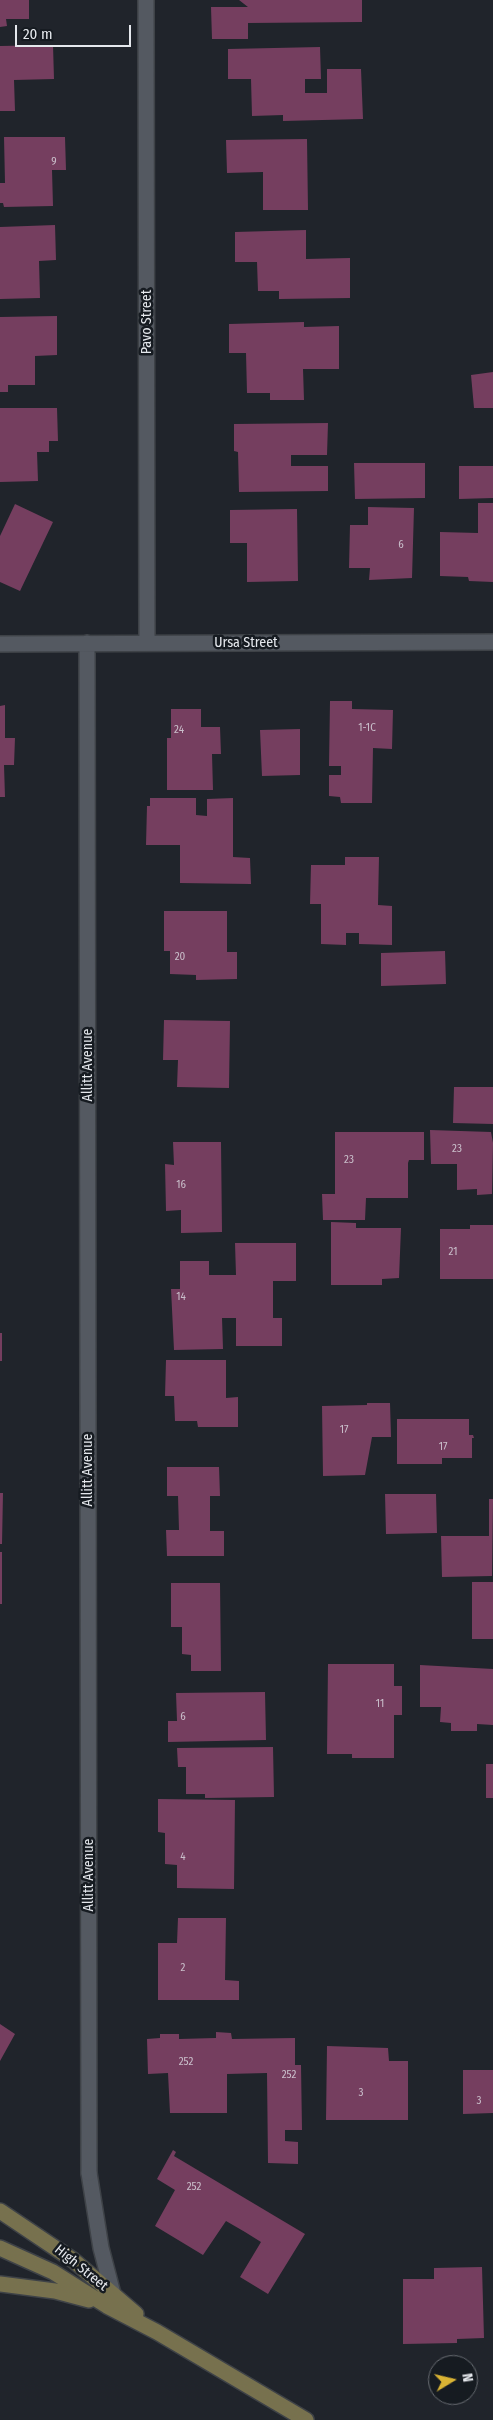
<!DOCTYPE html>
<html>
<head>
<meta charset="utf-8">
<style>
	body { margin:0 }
	#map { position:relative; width:493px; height:2420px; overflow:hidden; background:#20242b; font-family:"Fira Sans Condensed",sans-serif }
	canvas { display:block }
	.north { position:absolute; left:428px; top:2355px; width:50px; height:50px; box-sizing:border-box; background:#161b21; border:1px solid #696d73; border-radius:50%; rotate:81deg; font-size:14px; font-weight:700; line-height:20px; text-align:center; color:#e5e8ed }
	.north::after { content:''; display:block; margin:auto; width:18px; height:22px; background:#d9b334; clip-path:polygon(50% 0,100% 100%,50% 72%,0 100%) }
	.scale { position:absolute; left:15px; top:25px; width:116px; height:22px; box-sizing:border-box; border:2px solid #e5e8ed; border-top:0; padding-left:6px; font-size:15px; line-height:18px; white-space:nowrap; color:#e5e8ed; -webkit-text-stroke:4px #161b21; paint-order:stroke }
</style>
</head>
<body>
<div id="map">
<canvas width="493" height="2420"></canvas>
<div class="north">N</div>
<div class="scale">20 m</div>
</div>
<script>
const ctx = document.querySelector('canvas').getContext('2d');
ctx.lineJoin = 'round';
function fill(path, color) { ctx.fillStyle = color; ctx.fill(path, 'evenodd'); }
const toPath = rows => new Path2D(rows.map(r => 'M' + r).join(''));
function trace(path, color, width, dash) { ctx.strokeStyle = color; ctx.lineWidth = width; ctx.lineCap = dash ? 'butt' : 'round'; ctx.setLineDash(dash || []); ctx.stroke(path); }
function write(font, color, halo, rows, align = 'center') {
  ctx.font = font + ' "Fira Sans Condensed",sans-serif'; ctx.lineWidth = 5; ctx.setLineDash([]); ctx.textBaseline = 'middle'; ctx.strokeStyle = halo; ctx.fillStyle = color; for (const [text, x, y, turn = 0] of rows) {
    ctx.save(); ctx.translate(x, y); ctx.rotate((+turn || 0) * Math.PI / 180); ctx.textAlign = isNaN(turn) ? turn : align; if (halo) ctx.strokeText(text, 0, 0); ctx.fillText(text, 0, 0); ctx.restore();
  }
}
fill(toPath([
	[0,0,29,0,29,19,6,19,7,26,0,27],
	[239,0,362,0,362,22,248,23,248,39,212,39,211,7,248,7],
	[53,45,54,79,14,80,15,111,0,111,0,46],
	[320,47,321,79,305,79,305,93,327,93,327,69,361,69,363,119,283,121,283,115,252,116,251,79,228,79,228,49],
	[4,137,65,137,66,170,52,170,53,206,4,207,3,203,0,203,0,183,5,183],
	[307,139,308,210,263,210,263,172,227,173,226,140],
	[55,225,56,260,39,261,40,298,0,299,0,227],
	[306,230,306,259,350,258,350,298,279,299,279,291,258,291,257,262,235,262,235,232],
	[57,316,57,355,35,356,35,385,8,385,8,392,0,392,0,317],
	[304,322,304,327,339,326,339,369,303,369,304,400,270,400,270,393,247,393,246,353,229,353,229,324],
	[493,372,493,408,474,408,471,375],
	[0,408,57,408,58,441,49,441,49,452,37,452,38,481,0,482],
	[328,423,327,455,291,455,291,466,328,466,328,491,239,492,238,452,234,451,234,424],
	[354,463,425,463,425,498,355,499],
	[459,466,493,466,493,498,459,499],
	[478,503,493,503,493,582,469,581,468,577,440,576,440,532,478,533],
	[15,504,53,522,20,591,0,582,0,536],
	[368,507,414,508,412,578,369,580,370,568,349,568,350,525,368,525],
	[297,509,298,581,247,582,247,543,230,543,230,510],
	[330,701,352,701,352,709,393,710,392,749,373,748,372,803,341,803,340,797,329,796,329,775,341,775,341,766,329,766],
	[5,705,5,738,15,738,14,765,4,765,5,797,0,797,0,706],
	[171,709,201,709,201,727,220,727,221,754,212,754,213,790,167,790,167,738,171,738],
	[300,729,300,775,262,776,260,730],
	[150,798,196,798,196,815,207,816,207,799,233,798,233,857,250,858,251,884,180,883,180,845,146,845,147,806,150,806],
	[345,857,379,857,378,905,392,906,392,945,359,944,359,933,346,933,346,945,321,944,321,904,310,904,311,865,345,865],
	[164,911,227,911,227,952,237,952,237,979,196,980,196,975,170,974,170,951,164,951],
	[445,951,446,984,381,986,381,953],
	[164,1020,230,1021,229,1088,177,1087,178,1060,163,1060],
	[454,1087,493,1087,493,1124,453,1123],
	[430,1130,491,1132,493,1143,492,1194,477,1195,477,1189,457,1190,457,1164,431,1164],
	[335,1132,424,1132,424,1160,409,1160,408,1163,408,1198,366,1198,365,1220,323,1220,322,1194,335,1194],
	[173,1142,221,1142,222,1232,181,1233,181,1210,166,1211,165,1164,174,1165],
	[331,1222,356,1223,356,1228,401,1228,399,1278,382,1279,382,1285,331,1285],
	[470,1225,493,1225,493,1279,440,1279,440,1229,470,1229],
	[235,1243,296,1243,296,1281,273,1281,273,1318,282,1318,282,1346,236,1346,236,1318,222,1318,223,1349,174,1350,171,1289,180,1289,180,1261,209,1261,209,1275,236,1275],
	[0,1333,2,1333,2,1361,0,1361],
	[166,1360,226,1360,226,1398,238,1397,238,1427,198,1427,197,1421,175,1421,174,1396,165,1396],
	[367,1403,390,1403,391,1437,372,1437,365,1475,323,1476,322,1406,367,1405],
	[397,1419,469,1419,469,1435,473,1435,474,1438,472,1438,472,1458,442,1458,442,1464,397,1464],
	[167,1467,219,1467,220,1496,210,1496,210,1531,224,1531,224,1556,167,1556,166,1530,179,1530,178,1496,167,1496],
	[0,1493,3,1493,2,1544,0,1544],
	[385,1494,436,1494,437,1533,386,1534],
	[489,1499,493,1499,492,1576,442,1577,441,1536,489,1536],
	[0,1552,2,1552,2,1604,0,1604],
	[472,1582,493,1582,493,1639,472,1639],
	[171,1583,220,1583,221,1671,191,1671,191,1655,182,1654,182,1627,171,1627],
	[328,1664,394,1664,394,1686,402,1686,402,1715,394,1715,394,1758,352,1758,352,1754,327,1754],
	[420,1665,493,1669,493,1725,477,1724,477,1731,451,1731,451,1723,440,1722,441,1707,420,1707],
	[265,1692,266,1740,168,1742,168,1721,177,1721,176,1693],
	[273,1747,274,1797,205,1798,205,1794,186,1794,186,1767,178,1767,177,1748],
	[486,1764,493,1764,493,1798,486,1798],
	[158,1799,235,1800,234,1889,177,1888,177,1865,165,1864,165,1833,158,1832],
	[178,1918,226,1918,225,1980,239,1981,239,2000,158,2000,158,1943,177,1943],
	[0,2024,15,2034,0,2061],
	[216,2032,231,2033,232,2039,295,2038,295,2065,301,2065,302,2130,285,2130,285,2141,298,2142,298,2164,268,2163,267,2073,227,2074,227,2113,170,2113,168,2073,148,2074,147,2039,160,2038,160,2034,179,2034,179,2039,216,2038],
	[327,2046,388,2048,389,2061,408,2061,408,2120,326,2120],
	[463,2070,493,2070,493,2113,463,2114],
	[173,2150,176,2152,174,2156,305,2234,268,2294,240,2277,261,2242,245,2232,226,2221,203,2255,155,2226,175,2190,157,2179],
	[482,2267,484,2338,457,2339,457,2343,403,2344,403,2279,434,2279,434,2268]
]), '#753e5f');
const lane = toPath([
	[89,2173,101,2248,113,2294]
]);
const street = toPath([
	[146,0,147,643],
	[87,643,89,2173],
	[0,644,493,642]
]);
const secondary = toPath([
	[0,2211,73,2260,136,2314],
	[0,2248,53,2272,107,2306,157,2332,306,2420],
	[0,2284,55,2291,89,2300]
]);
trace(lane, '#3e4247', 18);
trace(street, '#3e4247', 18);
trace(secondary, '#3e4247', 18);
trace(lane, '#545961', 15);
trace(street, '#545961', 15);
trace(secondary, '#77714e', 15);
write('11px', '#c9beca', null, [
	["9",54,162],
	["6",401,545],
	["1-1C",367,728],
	["24",179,730],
	["20",180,957],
	["23",457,1149],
	["23",349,1160],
	["16",181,1185],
	["21",453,1252],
	["14",181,1297],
	["17",344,1430],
	["17",443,1447],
	["11",380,1704],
	["6",183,1717],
	["4",183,1857],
	["2",183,1968],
	["252",186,2062],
	["252",289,2075],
	["3",361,2093],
	["3",479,2101],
	["252",194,2187]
]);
write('14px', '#e5e8ed', '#161b21', [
	["Pavo Street",147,322,-90],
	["Ursa Street",246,643],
	["Allitt Avenue",88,1065,-90],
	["Allitt Avenue",88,1470,-90],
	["Allitt Avenue",89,1875,-90],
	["High Street",81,2268,39]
]);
</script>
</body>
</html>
